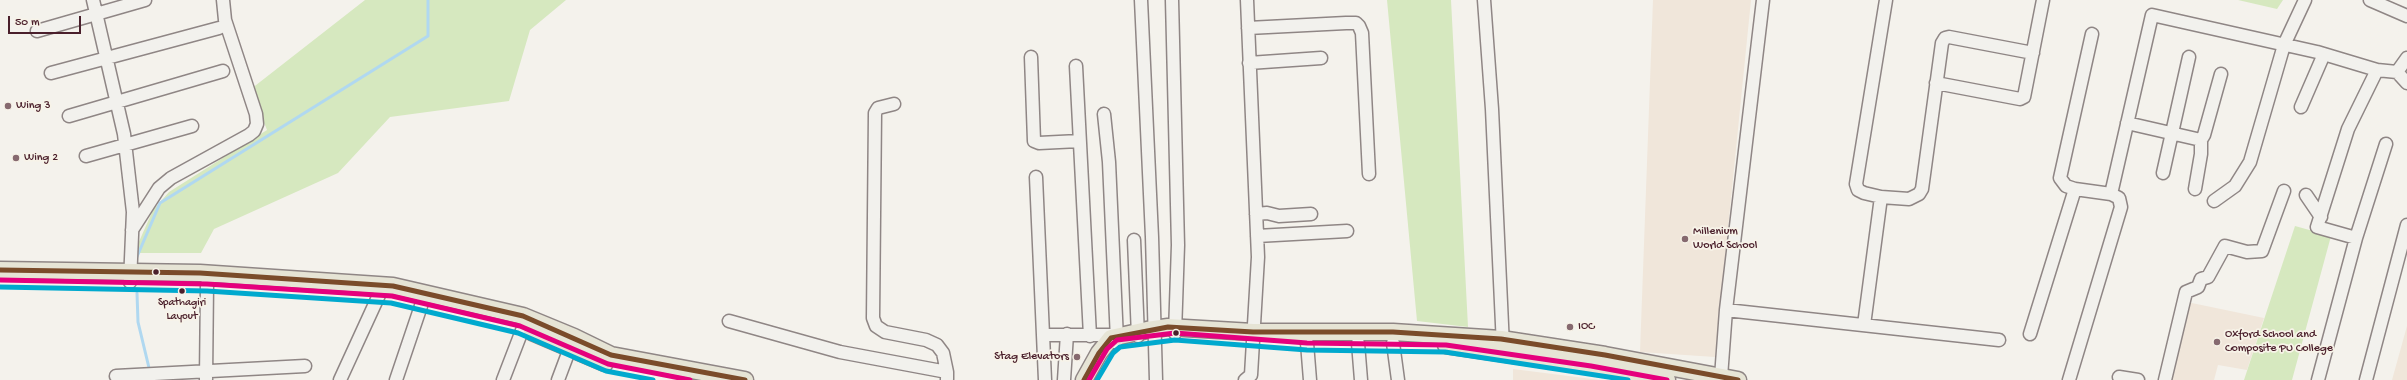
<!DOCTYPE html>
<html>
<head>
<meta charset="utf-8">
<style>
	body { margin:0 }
	#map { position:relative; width:2407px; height:380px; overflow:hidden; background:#f4f2ec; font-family:"Gochi Hand",sans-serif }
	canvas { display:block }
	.scale { position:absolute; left:8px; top:16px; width:73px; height:18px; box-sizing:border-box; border:2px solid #4a1f2b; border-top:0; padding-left:5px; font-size:12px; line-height:14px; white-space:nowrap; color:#4a1f2b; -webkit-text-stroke:3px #f7f3e8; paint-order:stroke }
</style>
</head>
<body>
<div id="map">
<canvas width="2407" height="380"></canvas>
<div class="scale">50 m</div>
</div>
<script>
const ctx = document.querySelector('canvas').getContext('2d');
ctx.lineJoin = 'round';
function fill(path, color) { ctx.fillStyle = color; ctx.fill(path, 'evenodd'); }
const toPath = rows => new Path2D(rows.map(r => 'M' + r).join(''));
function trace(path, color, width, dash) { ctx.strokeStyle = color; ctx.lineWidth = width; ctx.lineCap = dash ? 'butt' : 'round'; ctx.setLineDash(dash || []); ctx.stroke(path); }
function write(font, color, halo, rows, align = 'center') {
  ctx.font = font + ' "Gochi Hand",sans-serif'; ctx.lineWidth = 3.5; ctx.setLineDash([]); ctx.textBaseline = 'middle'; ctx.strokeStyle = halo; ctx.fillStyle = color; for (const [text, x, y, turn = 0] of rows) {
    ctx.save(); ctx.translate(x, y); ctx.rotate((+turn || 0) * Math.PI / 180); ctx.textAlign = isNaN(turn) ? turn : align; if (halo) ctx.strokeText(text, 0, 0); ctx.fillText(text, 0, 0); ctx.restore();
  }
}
fill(toPath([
	[1653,0,1751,0,1715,357,1640,352],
	[2187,302,2264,318,2247,370,2218,365,2214,380,2170,380],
	[2407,326,2407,380,2392,380],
	[1513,369,1600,380,1513,380]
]), '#f0e6da');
fill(toPath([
	[365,0,566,0,530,30,509,101,390,117,338,173,214,229,201,253,134,253,153,210,169,192,267,130,251,89],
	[1387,0,1451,0,1468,327,1417,321],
	[2238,0,2283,0,2277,9],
	[2295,226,2331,236,2292,380,2244,380]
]), '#d6e8bf');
trace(toPath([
	[136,259,160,203,428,36,428,0],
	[137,293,138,322,150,372]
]), '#b0d8f0', 3);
const minor = toPath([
	[93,0,124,134,133,212,130,282],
	[1141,0,1152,237,1156,380],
	[1172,0,1178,245,1175,333],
	[1484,0,1492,109,1503,346],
	[2370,0,2407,16],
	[1248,28,1346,23,1356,23,1359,26,1362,33,1369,174],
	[37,31,145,0],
	[1031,57,1034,141,1039,143,1079,141],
	[2407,58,2397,72,2407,83],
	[1249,63,1321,58],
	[1076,66,1090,336],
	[51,73,219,28],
	[1936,83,2020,99,2024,97,2043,0],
	[894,104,878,108,875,113,873,318,876,326,885,332,926,340,937,345,943,353,947,372],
	[2301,107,2324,54],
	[1104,114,1109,162,1117,340],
	[69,116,223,71],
	[2127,123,2201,140,2204,135,2221,74],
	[86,156,192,126],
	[2163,173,2189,57],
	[1036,177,1045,380],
	[2075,189,2066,186,2060,178,2092,34],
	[2195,189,2201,154,2201,140],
	[2111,194,2152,15,2317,52,2377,70],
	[2306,195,2321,217],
	[1881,197,1909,199,1919,194,1922,189,1942,43,1945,38,1949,37,2033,53],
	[2214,201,2235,186,2250,162,2284,45,2305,0],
	[1256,214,1267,213,1279,216,1311,214],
	[132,230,159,188,171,178,249,135,254,131,257,124,256,114,225,20,223,0],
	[1257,236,1347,231],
	[2356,238,2317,227,2348,129,2377,70,2397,72],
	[1134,240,1138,336],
	[1726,310,1763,0],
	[729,321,840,352,947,372,947,379],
	[1864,325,1881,197,1864,193,1858,190,1856,184,1886,0],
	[2030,334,2075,189,2111,194,2119,198,2121,207,2069,380],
	[1044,335,1110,335,1114,342],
	[1307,343,1310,380],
	[1358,343,1361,380],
	[1393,343,1398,380],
	[116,376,305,366],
	[1721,377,1726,310,1999,340],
	[2119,377,2138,380],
	[206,379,207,284,211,274],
	[340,380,379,295],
	[396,380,422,303],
	[503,380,523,328],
	[558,380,573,340],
	[1064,380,1067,334],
	[1245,380,1251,375,1258,257,1247,0],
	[2165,380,2186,292,2198,287,2201,279,2208,277,2225,246,2247,252,2262,251,2284,191],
	[2318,380,2356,238,2386,144],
	[2366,380,2407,225]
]);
const major = toPath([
	[0,270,200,273,393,286,523,316,574,337,611,355,745,380],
	[532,332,605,363],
	[1446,345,1591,366,1667,380],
	[1084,380,1099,353,1111,338,1147,330,1168,327,1253,332,1393,332,1501,339,1605,355,1738,380]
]);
trace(minor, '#8f8685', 15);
trace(major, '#8f8685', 19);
trace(minor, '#f2f1ed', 12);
trace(major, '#e6e4d5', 16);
trace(toPath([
	[0,270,200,273,393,286,523,316,611,355,745,380],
	[1084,380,1099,353,1111,338,1168,327,1253,332,1393,332,1501,339,1605,355,1738,380]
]), '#7a4b2a', 5);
trace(toPath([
	[0,280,207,284,392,296,520,326,608,364,690,380],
	[1089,380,1107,349,1117,340,1175,333,1307,343,1446,345,1591,366,1667,380]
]), '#e5007d', 5);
trace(toPath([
	[0,287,207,291,391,303,518,333,606,371,653,380],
	[1097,380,1113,353,1120,347,1175,340,1307,350,1445,352,1628,380]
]), '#00a9ce', 5);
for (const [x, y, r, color] of [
	[8,106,4,"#86696f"],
	[16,158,4,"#86696f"],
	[1685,239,4,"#86696f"],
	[156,272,3.5,"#4a1f2b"],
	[182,291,3.5,"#4a1f2b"],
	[1570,327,4,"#86696f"],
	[1176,333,3.5,"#4a1f2b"],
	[2217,342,4,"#86696f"],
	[1077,357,4,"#86696f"]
]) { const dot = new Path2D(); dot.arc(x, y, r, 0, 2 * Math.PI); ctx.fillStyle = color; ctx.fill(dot); trace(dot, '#f7f3e8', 1.5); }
write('11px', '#4a1f2b', '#f7f3e8', [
	["Spathagiri",182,303],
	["Layout",182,317]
]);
write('12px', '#4a1f2b', '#f7f3e8', [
	["Wing 3",16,106],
	["Wing 2",24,158],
	["Millenium",1693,232],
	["World School",1693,246],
	["IOC",1578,327],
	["Oxford School and",2225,335],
	["Composite PU College",2225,349],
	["Stag Elevators",1069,357,"right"]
], 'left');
</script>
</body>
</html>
